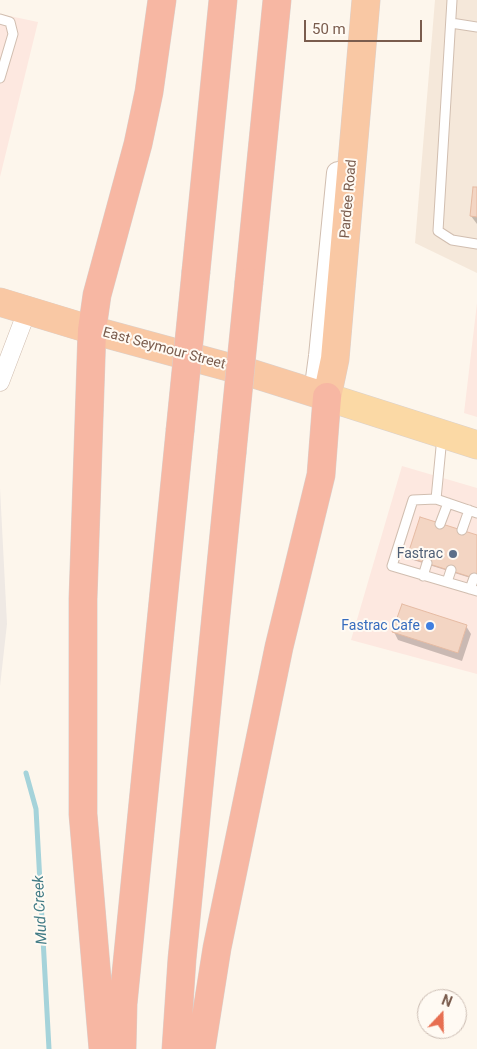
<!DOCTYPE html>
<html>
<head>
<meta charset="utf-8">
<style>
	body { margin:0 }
	#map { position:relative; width:477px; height:1049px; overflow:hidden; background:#fdf6ec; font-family:Roboto,sans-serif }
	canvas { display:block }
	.north { position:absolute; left:417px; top:989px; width:50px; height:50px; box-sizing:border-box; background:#fffaf3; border:1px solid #cabbb1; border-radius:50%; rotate:21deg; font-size:14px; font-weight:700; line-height:20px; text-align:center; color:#7a5c4d }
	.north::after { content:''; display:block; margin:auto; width:18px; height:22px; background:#e76f51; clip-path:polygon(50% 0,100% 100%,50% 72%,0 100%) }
	.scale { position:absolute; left:304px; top:20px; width:118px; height:22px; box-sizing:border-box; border:2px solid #7a5c4d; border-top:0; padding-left:6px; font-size:15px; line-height:18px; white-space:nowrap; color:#7a5c4d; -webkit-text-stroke:4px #fffaf3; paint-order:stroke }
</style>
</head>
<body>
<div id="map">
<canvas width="477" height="1049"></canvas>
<div class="north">N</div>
<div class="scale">50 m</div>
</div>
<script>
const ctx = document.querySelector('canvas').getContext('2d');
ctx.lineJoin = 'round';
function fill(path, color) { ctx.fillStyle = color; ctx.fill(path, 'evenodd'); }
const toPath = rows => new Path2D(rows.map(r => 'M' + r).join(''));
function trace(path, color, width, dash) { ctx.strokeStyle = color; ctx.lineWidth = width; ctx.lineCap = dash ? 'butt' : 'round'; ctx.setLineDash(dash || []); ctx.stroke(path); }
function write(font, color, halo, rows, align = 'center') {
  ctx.font = font + ' Roboto,sans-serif'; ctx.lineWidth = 4; ctx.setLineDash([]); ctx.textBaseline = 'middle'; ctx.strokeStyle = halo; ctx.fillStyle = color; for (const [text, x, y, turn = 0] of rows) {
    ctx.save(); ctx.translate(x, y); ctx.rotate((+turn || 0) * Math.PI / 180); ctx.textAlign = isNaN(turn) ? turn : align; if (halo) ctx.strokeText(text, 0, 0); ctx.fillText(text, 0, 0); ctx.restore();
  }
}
fill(toPath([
	[435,0,477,0,477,273,415,243]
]), '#f5e8da');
fill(toPath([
	[0,14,38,22,0,177],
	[477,303,477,417,464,413],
	[402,466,477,488,477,674,351,640]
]), '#fde8e0');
fill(toPath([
	[0,488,7,624,0,686]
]), '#efe9e4');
fill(toPath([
	[477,189,477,224,471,216],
	[477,536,477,580,410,559,409,557],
	[466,626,471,634,462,661,398,640,394,632]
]), '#0003');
trace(toPath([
	[26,773,36,809,49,1049]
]), '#a5d3da', 5);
const building = toPath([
	[473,187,477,187,477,217,470,216,473,187],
	[420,517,477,535,477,579,407,557,420,517],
	[402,604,467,625,458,653,392,632,402,604]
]);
fill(building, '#f3d5c3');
trace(building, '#e6bba3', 1);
const service = toPath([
	[452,0,438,231,452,240,477,244],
	[0,19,10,22,13,34,0,78],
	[451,23,477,27],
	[436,499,442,437],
	[477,513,436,499,413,500,392,566,477,591],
	[440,524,448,503],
	[462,530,469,510],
	[423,576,427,563],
	[447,582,451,570],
	[470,589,474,578]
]);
const minor = toPath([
	[0,382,27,311]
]);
const tertiary = toPath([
	[315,393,320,356,338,173]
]);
const primary = toPath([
	[327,397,477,445]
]);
const trunk = toPath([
	[0,302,92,330,254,374,327,397,335,359,366,0]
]);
const motorway = toPath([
	[196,271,223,0],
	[249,282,277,0],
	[103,1049,83,814,83,599,92,330,97,295,138,144,149,92,162,0],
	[122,1049,123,1004,180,431],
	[176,1049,182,959,232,453],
	[201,1049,217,948,279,647,321,475,327,397]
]);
trace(service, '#d1beb0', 11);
trace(minor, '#d1beb0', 19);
trace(tertiary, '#d1beb0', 24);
trace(primary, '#dad1cd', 29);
trace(trunk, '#dad1cd', 29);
trace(motorway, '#dad1cd', 29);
trace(service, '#fff', 9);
trace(minor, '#fff', 18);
trace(tertiary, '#fff', 22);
trace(primary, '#fbd9a5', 28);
trace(trunk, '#f9c8a4', 28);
trace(motorway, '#f7b7a3', 28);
const motorwayBridge = toPath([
	[180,431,196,271],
	[232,453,249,282]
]);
trace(motorwayBridge, '#dad1cd', 29, []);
trace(motorwayBridge, '#f7b7a3', 28);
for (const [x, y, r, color] of [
	[453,554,5,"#5c6f8a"],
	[430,626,5,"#3f7fe0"]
]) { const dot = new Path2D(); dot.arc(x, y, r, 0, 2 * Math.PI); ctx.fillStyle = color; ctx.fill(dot); trace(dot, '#fffaf3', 2); }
write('14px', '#7a5c4d', '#fffaf3', [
	["Pardee Road",349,199,-85],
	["East Seymour Street",164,349,15]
]);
write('14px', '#4e5e75', '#fffaf3', [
	["Fastrac",443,554]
], 'right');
write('14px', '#366cbe', '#fffaf3', [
	["Fastrac Cafe",420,626]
], 'right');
write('italic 15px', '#437c86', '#fffaf3', [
	["Mud Creek",41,910,-93]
]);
</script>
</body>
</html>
